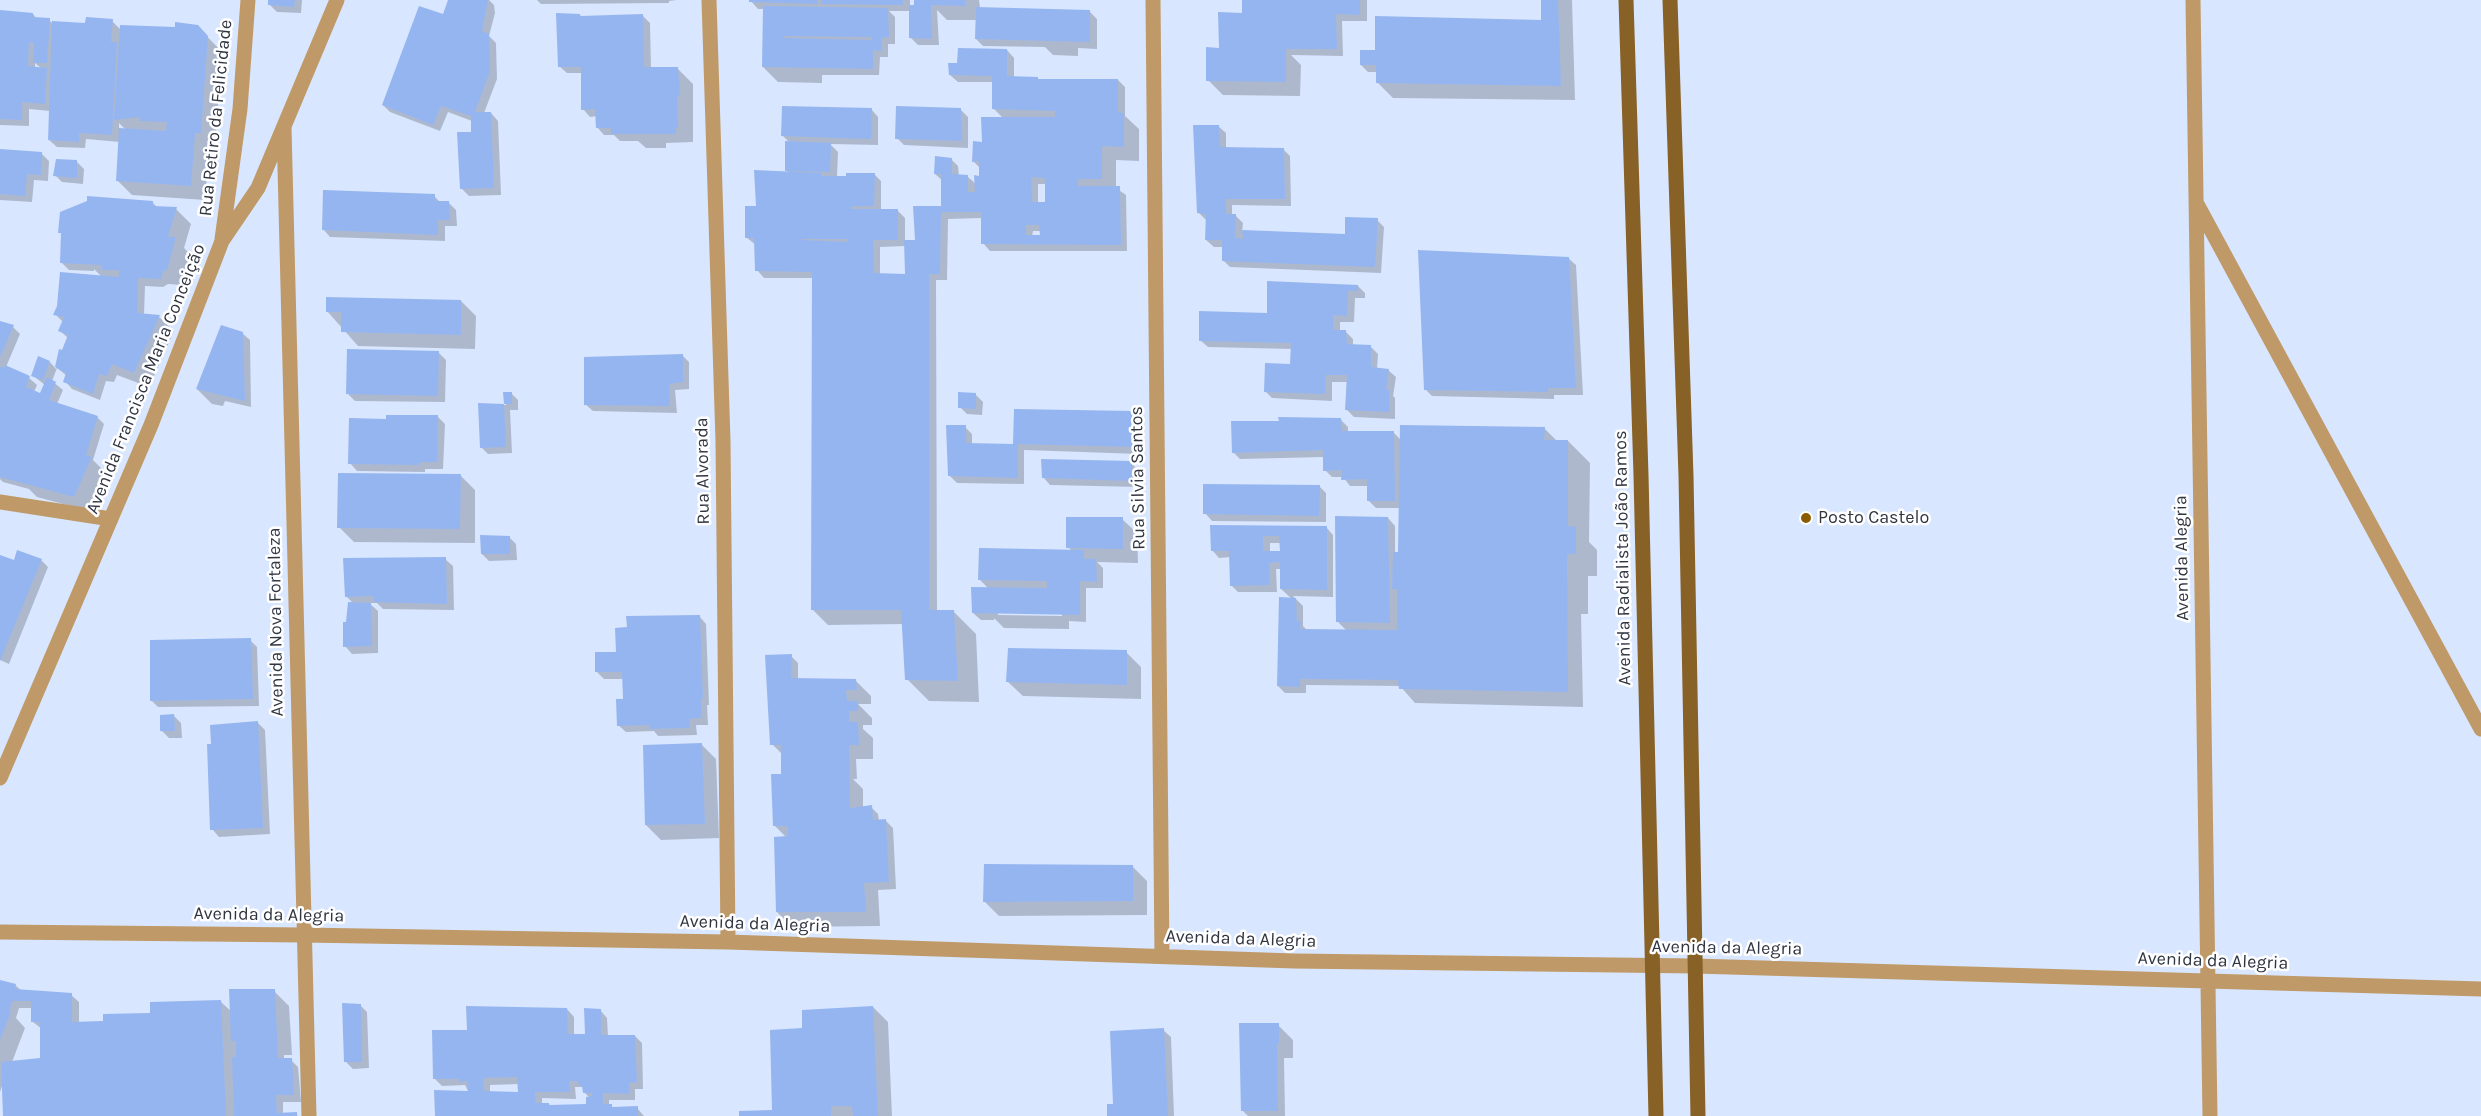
<!DOCTYPE html>
<html>
<head>
<meta charset="utf-8">
<style>
	body { margin:0 }
	canvas { display:block; background:#d8e6ff }
</style>
</head>
<body>
<canvas width="2481" height="1116"></canvas>
<script>
const ctx = document.querySelector('canvas').getContext('2d');
ctx.lineJoin = 'round';
function fill(path, color) { ctx.fillStyle = color; ctx.fill(path, 'evenodd'); }
const toPath = rows => new Path2D(rows.map(r => 'M' + r).join(''));
function trace(path, color, width, dash) { ctx.strokeStyle = color; ctx.lineWidth = width; ctx.lineCap = dash ? 'butt' : 'round'; ctx.setLineDash(dash || []); ctx.stroke(path); }
function write(font, color, halo, rows, align = 'center') {
  ctx.font = font + ' Karla,sans-serif'; ctx.lineWidth = 5; ctx.setLineDash([]); ctx.textBaseline = 'middle'; ctx.strokeStyle = halo; ctx.fillStyle = color; for (const [text, x, y, turn = 0] of rows) {
    ctx.save(); ctx.translate(x, y); ctx.rotate((+turn || 0) * Math.PI / 180); ctx.textAlign = isNaN(turn) ? turn : align; if (halo) ctx.strokeText(text, 0, 0); ctx.fillText(text, 0, 0); ctx.restore();
  }
}
fill(toPath([
	[270,0,302,0,301,13,277,12,270,5],
	[449,0,489,0,494,5,495,13,489,36,496,43,497,79,484,113,491,113,498,121,501,195,469,196,461,188,473,134,472,121,448,112,440,131,390,112,383,105,444,16],
	[537,0,677,0,669,1,669,3,541,4],
	[750,0,910,0,910,7,916,6,916,0,979,0,980,8,1090,12,1097,19,1097,49,1078,48,1078,56,1053,55,1045,47,983,46,976,39,977,20,947,20,937,10,939,45,918,45,911,38,910,11,889,11,895,17,895,44,888,44,888,57,880,57,879,75,822,75,822,83,778,82,763,67,765,9,758,9],
	[1243,0,1367,0,1367,21,1342,21,1343,56,1291,55,1301,65,1300,96,1223,95,1208,80,1221,49,1243,14],
	[1542,0,1572,0,1575,100,1393,98,1378,83,1378,72,1368,72,1361,65,1375,51,1543,21],
	[0,11,33,14,37,19,49,20,54,25,112,21,121,30,197,26,222,52,215,147,209,147,205,200,132,195,117,180,120,142,86,139,85,148,57,147,49,140,50,111,29,109,29,126,0,125],
	[35,63,42,69,35,68],
	[119,123,126,130,119,129],
	[580,15,582,17,643,16,650,23,651,69,678,69,693,84,693,142,666,143,666,148,646,148,638,141,620,141,614,135,604,135,597,127,597,116,590,117,583,109,582,73,567,73,559,66],
	[1007,50,1014,58,1014,78,1039,80,1118,80,1125,87,1125,116,1139,129,1139,161,1116,160,1116,188,1126,195,1127,251,990,251,983,243,982,218,948,219,947,280,936,280,937,612,954,612,976,634,979,702,929,701,907,679,904,624,828,625,813,610,813,278,764,278,757,270,756,245,747,238,757,208,789,173,787,171,790,143,783,136,871,109,878,117,878,145,830,144,838,152,837,177,874,174,881,181,881,210,897,210,905,218,905,242,916,242,942,207,943,181,935,174,951,159,958,166,959,176,968,177,976,184,980,177,981,169,973,161,983,144,1004,119,994,109,994,82,958,82,950,75,959,64],
	[1038,184,1047,184,1046,204,1038,204],
	[1033,231,1041,231,1041,237,1032,237],
	[906,246,906,275,880,275,880,247],
	[961,110,968,117,968,148,904,145,897,138],
	[1218,126,1226,133,1226,149,1283,149,1290,156,1291,206,1232,205,1232,216,1236,216,1243,223,1242,232,1347,235,1377,220,1384,227,1381,273,1230,267,1223,260,1224,247,1214,247,1206,240,1206,220,1199,213],
	[0,151,42,154,49,161,48,181,34,180,32,202,0,200],
	[77,162,84,169,83,184,62,182,55,175],
	[434,196,441,203,449,203,456,210,457,226,445,226,445,241,330,237,323,229],
	[152,202,157,207,176,209,191,224,184,248,190,254,182,285,168,284,163,287,145,286,144,315,159,317,174,331,149,387,117,375,114,382,106,381,100,400,72,389,65,381,67,376,57,368,52,381,63,390,57,404,97,417,104,424,93,460,106,473,89,511,37,497,29,489,3,482,0,479,0,323,13,327,20,334,6,367,29,378,37,385,34,392,41,395,45,385,32,375,50,362,56,369,60,351,63,352,68,338,60,331,63,322,55,314,102,277,94,269,94,271,69,270,62,263,63,235,60,232],
	[1568,258,1576,265,1583,395,1554,395,1554,399,1432,396,1425,389],
	[1358,286,1365,293,1365,298,1355,298,1354,322,1340,322,1340,332,1346,332,1353,339,1353,346,1371,347,1378,354,1377,369,1388,370,1396,377,1393,396,1395,398,1395,419,1354,417,1347,410,1348,382,1332,382,1332,401,1272,398,1265,391,1292,366,1292,349,1208,347,1200,340],
	[461,301,476,316,475,349,358,346,327,311],
	[242,333,250,340,251,407,225,401,223,406,212,404,197,389],
	[439,353,446,360,445,402,355,401,348,394],
	[682,355,689,362,689,389,675,390,677,413,593,411,585,404],
	[511,393,518,400,518,410,510,410,512,453,488,454,481,447,479,404,506,405,505,394],
	[975,394,983,402,982,415,967,414,960,407],
	[1015,411,1131,413,1138,420,1140,454,1024,450,1024,484,957,483,950,476,965,427,972,434,972,444,1015,445],
	[438,417,445,424,443,469,425,469,425,472,357,471,350,463,388,420],
	[1341,420,1348,427,1348,432,1393,432,1401,440,1544,428,1557,441,1568,441,1590,463,1589,542,1597,550,1597,576,1588,576,1588,614,1581,614,1583,707,1415,703,1400,686,1306,685,1306,693,1285,693,1278,686,1292,599,1281,589,1281,569,1276,569,1277,592,1238,592,1231,585,1231,557,1219,558,1212,550,1211,527,1326,527,1333,535,1333,597,1293,596,1303,606,1303,626,1308,631,1347,631,1337,621,1388,518,1395,526,1395,553,1399,553,1400,508,1376,508,1369,501,1368,486,1350,486,1343,477,1332,477,1325,470,1324,457,1240,459,1233,452],
	[1270,543,1281,543,1281,552,1270,553],
	[1131,463,1138,470,1139,487,1050,485,1043,477],
	[460,475,475,490,475,543,354,542,339,527],
	[1319,486,1326,493,1326,522,1212,521,1205,513],
	[1122,519,1137,533,1138,563,1097,562,1103,568,1103,588,1086,588,1086,622,1069,621,1069,629,1004,628,994,618,994,620,981,620,973,613,988,588,979,579,1072,551,1068,547],
	[998,612,1062,613,1062,616,998,615],
	[509,537,516,544,517,560,489,561,482,554],
	[0,557,15,562,41,560,48,567,9,664,0,660],
	[445,559,453,566,454,610,383,609,377,603,369,603,378,611,378,653,352,654,345,646,348,624,354,604,346,596],
	[699,616,706,624,709,705,707,705,708,725,696,725,697,735,658,736,654,731,626,732,618,725,625,701,624,679,604,679,597,672,617,653],
	[250,640,257,647,259,706,158,707,151,700],
	[1126,652,1141,667,1141,699,1023,696,1008,682],
	[791,656,798,663,798,680,856,681,871,696,871,704,858,704,872,718,872,725,863,725,863,729,873,738,873,759,856,759,857,779,853,779,863,789,863,808,871,807,878,814,879,821,886,821,893,828,896,889,878,890,880,926,792,927,777,912,787,838,774,825,783,775,783,755,772,744],
	[174,716,181,723,182,738,169,738,162,731],
	[258,723,265,730,270,834,219,837,212,829],
	[701,744,716,759,719,838,661,840,646,825],
	[1132,866,1147,881,1147,915,999,916,984,901],
	[0,981,15,985,22,991,71,995,79,1002,79,1023,103,1022,221,1002,232,1012,274,991,289,1006,292,1055,284,1055,284,1060,291,1060,298,1067,301,1102,283,1102,283,1114,296,1114,298,1116,5,1116,3,1083,0,1092],
	[19,1008,33,1008,33,1022,42,1029,42,1060,12,1062,25,1028,16,1018],
	[360,1005,367,1012,369,1068,353,1069,346,1062],
	[873,1007,888,1022,892,1116,740,1116,774,1112,802,1029],
	[567,1009,574,1017,574,1035,586,1036,600,1010,607,1018,608,1037,635,1036,642,1043,643,1089,635,1089,635,1100,609,1100,609,1106,614,1108,637,1108,644,1116,436,1116,469,1093,465,1085,442,1086,435,1079,468,1032],
	[519,1084,519,1093,490,1093,490,1085],
	[575,1087,584,1087,584,1092,590,1098,588,1105,551,1107,549,1104,542,1104,542,1098,576,1099],
	[1278,1025,1293,1040,1293,1058,1284,1058,1285,1116,1248,1116,1243,1111],
	[1163,1030,1171,1037,1174,1116,1109,1116]
]), '#0003');
fill(toPath([
	[268,0,295,0,294,7,268,5],
	[448,0,488,0,482,31,489,34,490,71,475,112,491,112,494,188,460,189,457,132,471,132,471,116,441,106,433,125,382,105,419,6,443,14],
	[749,0,818,0,818,4,749,2],
	[821,0,903,0,903,5,821,4],
	[914,0,965,0,965,6,931,5,932,39,909,38,909,5,914,5],
	[1242,0,1360,0,1360,15,1336,14,1337,49,1286,49,1286,82,1206,81,1206,47,1219,48,1218,12,1242,13],
	[1541,0,1558,0,1561,86,1376,83,1376,65,1360,65,1360,50,1375,50,1375,16,1541,20],
	[763,6,888,8,889,37,881,38,882,51,873,50,873,69,762,67],
	[784,36,872,37,872,40,784,38],
	[976,7,1090,10,1090,42,975,39],
	[0,10,33,13,33,17,50,18,47,63,33,63,34,43,29,42,28,66,47,68,45,104,22,102,22,120,0,119],
	[556,13,580,14,580,16,643,14,644,67,678,67,680,95,677,96,678,128,676,128,676,134,611,134,611,128,596,128,595,109,581,110,581,67,558,67],
	[86,17,113,19,111,42,117,42,112,135,79,133,79,142,48,140,52,21,85,23],
	[175,22,198,25,208,36,201,133,195,133,191,186,116,181,119,128,166,131,167,122,139,121,140,117,114,120,120,25,175,27],
	[958,48,1007,49,1007,76,1038,77,1038,79,1118,79,1118,112,1124,113,1124,147,1102,146,1102,179,1078,179,1078,186,1120,186,1121,245,981,244,981,212,941,212,940,274,929,274,929,610,954,610,958,681,905,680,901,610,811,610,812,272,755,271,754,238,745,238,745,206,756,206,754,170,821,173,821,176,846,176,846,173,875,173,874,206,851,206,851,209,898,209,898,240,873,240,874,273,905,274,904,240,915,240,913,206,941,206,941,174,934,174,935,156,952,158,952,174,968,175,968,192,975,192,974,175,979,176,979,161,972,162,973,141,982,142,981,117,1055,117,1055,111,992,109,992,76,949,75,948,63,957,63],
	[1031,177,1045,178,1045,202,1032,202],
	[1026,225,1039,225,1040,235,1026,235],
	[802,239,848,239,848,242,802,240],
	[782,106,872,108,871,139,781,136],
	[896,106,961,108,962,141,895,139],
	[1193,125,1219,125,1220,147,1284,148,1285,199,1226,199,1226,214,1236,214,1235,238,1243,239,1242,230,1345,234,1345,217,1378,218,1375,267,1222,261,1222,240,1205,240,1206,214,1197,213],
	[785,141,831,143,830,172,785,171],
	[0,149,42,152,41,175,27,174,25,196,0,194],
	[56,159,77,160,77,178,53,176],
	[323,190,435,194,435,201,449,201,450,220,438,220,438,235,322,230],
	[87,196,153,201,153,206,177,207,168,237,176,237,167,270,163,271,161,279,138,278,137,313,160,315,134,373,112,364,107,376,99,374,93,394,63,382,66,373,55,367,59,349,62,350,68,335,58,331,64,317,53,315,57,306,60,272,119,277,119,270,102,270,102,265,60,263,61,233,58,233,60,212,87,201],
	[1418,250,1569,257,1576,388,1548,388,1548,392,1424,390],
	[1267,281,1358,285,1358,291,1348,291,1347,316,1333,315,1333,330,1346,330,1347,344,1371,345,1371,367,1389,369,1386,389,1389,389,1389,412,1345,410,1347,375,1326,375,1325,394,1264,392,1265,363,1290,364,1291,343,1199,341,1199,311,1267,313],
	[326,297,461,300,461,335,341,332,341,312,326,312],
	[0,321,14,325,0,357],
	[221,325,243,332,245,401,196,389],
	[347,349,439,351,438,396,346,394],
	[683,354,683,382,669,384,670,406,584,405,584,357],
	[38,356,50,361,43,380,31,376],
	[5,365,30,376,26,387,40,393,47,377,56,382,49,400,98,416,86,455,92,457,74,497,0,477,0,367,4,368],
	[503,392,512,392,512,404,504,404,506,447,480,448,478,403,504,404],
	[958,392,976,393,976,409,958,408],
	[1014,409,1132,411,1133,447,1018,444,1018,478,948,476,946,425,966,425,966,443,1013,444],
	[386,415,438,415,437,462,419,462,419,465,348,464,349,418,386,419],
	[1278,417,1341,418,1342,431,1394,431,1395,501,1367,501,1367,479,1341,480,1342,470,1323,471,1323,450,1232,453,1231,421,1279,421],
	[1400,425,1545,427,1544,440,1568,440,1568,526,1576,527,1576,554,1567,554,1568,692,1399,689,1398,680,1300,679,1300,687,1277,686,1279,597,1296,598,1297,622,1301,621,1300,629,1397,630,1397,589,1392,589,1393,552,1398,552],
	[1041,459,1132,461,1132,481,1042,478],
	[338,473,461,474,460,529,337,528],
	[1203,484,1320,485,1319,516,1203,514],
	[1335,516,1388,517,1390,623,1336,622],
	[1066,517,1123,517,1123,549,1066,548],
	[1210,525,1327,526,1327,590,1280,589,1280,562,1269,563,1270,585,1230,586,1229,551,1211,551],
	[1263,536,1279,536,1280,551,1263,551],
	[480,535,510,536,510,554,481,554],
	[979,548,1084,550,1084,559,1096,559,1097,582,1080,581,1080,615,972,613,971,587,1047,588,1047,581,978,580],
	[17,550,42,559,0,661,0,555,14,560],
	[446,557,447,604,374,602,374,596,345,597,343,558],
	[348,602,371,603,372,646,343,647,343,622,346,622],
	[700,615,703,698,701,698,701,718,689,719,690,728,650,729,650,725,617,726,616,699,623,699,622,672,595,672,595,652,616,652,615,628,627,627,626,616],
	[251,638,253,699,150,701,150,640],
	[1008,648,1127,650,1127,685,1006,682],
	[792,654,791,678,856,679,857,690,846,690,847,701,858,701,858,711,849,711,849,722,858,722,859,745,849,745,850,808,872,805,873,820,886,819,889,882,864,883,866,912,776,912,774,837,788,836,788,826,773,826,771,774,781,774,781,745,770,745,765,655],
	[174,714,175,731,160,731,160,715],
	[258,721,263,828,210,830,207,744,211,744,210,725],
	[702,743,705,824,645,825,643,745],
	[984,864,1133,865,1133,901,983,902],
	[0,980,16,984,15,989,72,993,72,1022,103,1021,103,1014,150,1013,150,1002,221,1000,226,1116,3,1116,1,1062,40,1058,40,1022,31,1022,31,1001,12,1001,9,1011,11,1012,0,1040],
	[229,989,275,989,278,1058,292,1058,294,1095,276,1095,277,1113,297,1112,297,1116,234,1116,232,1057,236,1057,236,1041,231,1041],
	[342,1003,361,1004,362,1062,344,1062],
	[466,1006,567,1008,568,1034,585,1034,584,1008,601,1009,601,1035,635,1035,637,1082,629,1083,629,1094,603,1093,603,1104,612,1104,612,1107,638,1106,638,1116,435,1116,434,1090,468,1091,468,1081,459,1082,459,1079,433,1079,432,1030,467,1030],
	[517,1077,518,1092,484,1091,483,1078],
	[569,1081,578,1081,579,1085,582,1086,583,1093,592,1093,592,1096,586,1097,586,1104,549,1105,549,1103,536,1103,535,1092,570,1092],
	[873,1006,878,1116,853,1116,852,1106,831,1106,831,1116,739,1116,739,1111,772,1110,770,1030,802,1028,802,1010],
	[1239,1023,1279,1023,1279,1043,1277,1043,1278,1111,1241,1111],
	[1164,1028,1168,1116,1107,1116,1107,1104,1113,1104,1110,1031]
]), '#95b5f1');
trace(toPath([
	[709,0,723,441,728,942],
	[1153,0,1162,956],
	[2193,0,2210,1116],
	[284,128,309,1116],
	[2197,204,2481,729],
	[222,239,240,109,248,0],
	[0,502,111,519],
	[0,778,151,425,222,241,258,188,337,0],
	[0,932,303,935,728,942,1294,961,1695,966,2481,989]
]), '#bf9a68', 15);
trace(toPath([
	[1626,0,1641,475,1656,1116],
	[1670,0,1686,476,1698,1116]
]), '#876126', 15);
for (const [x, y, r, color] of [
	[1806,518,6,"#8a5b00"]
]) { const dot = new Path2D(); dot.arc(x, y, r, 0, 2 * Math.PI); ctx.fillStyle = color; ctx.fill(dot); trace(dot, '#fff', 2); }
write('18px', '#2f3541', '#fff', [
	["Rua Retiro da Felicidade",216,118,-84],
	["Avenida Francisca Maria Conceição",146,379,-68],
	["Rua Alvorada",703,471,-91],
	["Rua Silvia Santos",1138,478,-91],
	["Avenida Radialista João Ramos",1623,558,-91],
	["Avenida Alegria",2182,558,-91],
	["Avenida Nova Fortaleza",276,622,-91],
	["Avenida da Alegria",269,915,1],
	["Avenida da Alegria",755,924,2],
	["Avenida da Alegria",1241,939,2],
	["Avenida da Alegria",1727,948,1],
	["Avenida da Alegria",2213,961,2]
]);
write('18px', '#2f3541', '#fff', [
	["Posto Castelo",1818,518]
], 'left');
</script>
</body>
</html>
